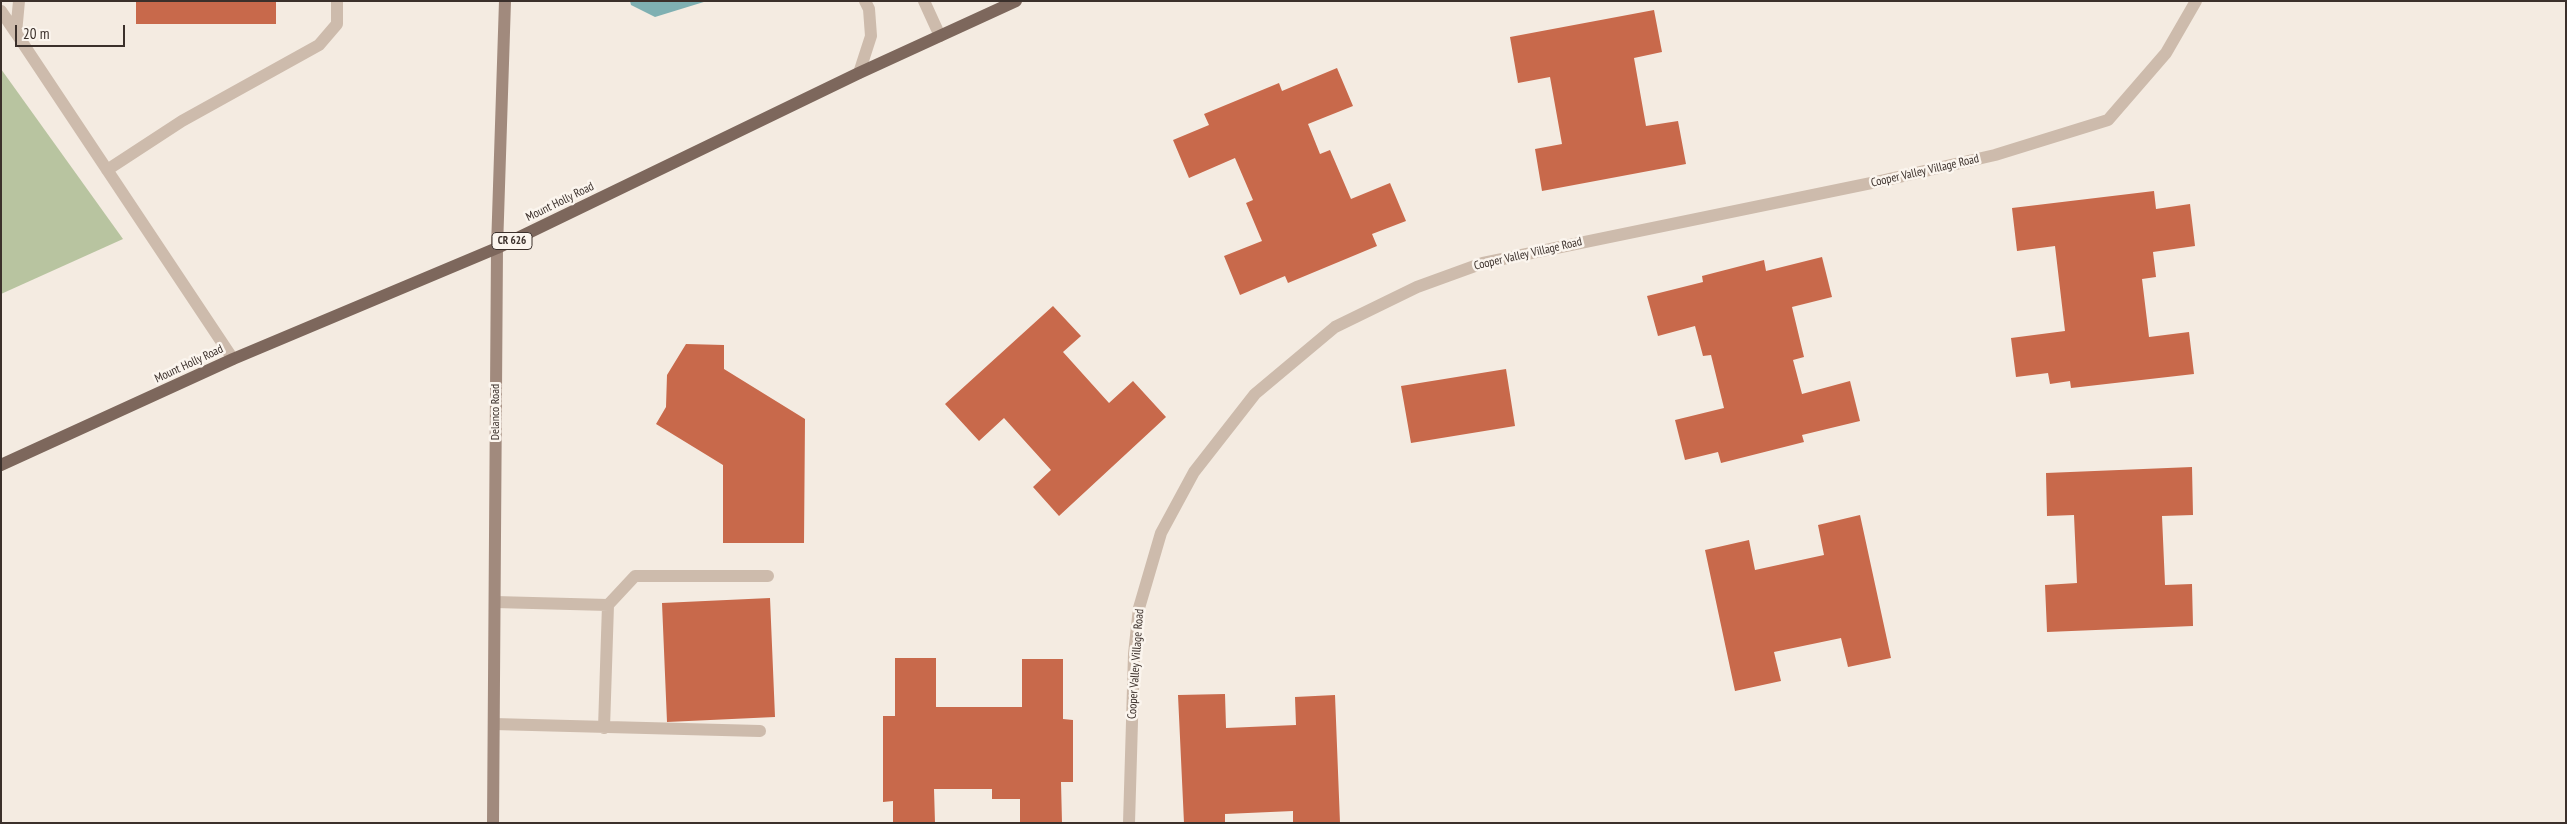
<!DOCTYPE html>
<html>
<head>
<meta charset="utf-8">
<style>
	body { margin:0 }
	#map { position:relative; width:2567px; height:824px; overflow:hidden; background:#f4ebe1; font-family:"PT Sans Narrow",sans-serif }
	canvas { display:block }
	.frame { position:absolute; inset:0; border:2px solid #3b302b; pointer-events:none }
	.scale { position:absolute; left:15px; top:25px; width:110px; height:22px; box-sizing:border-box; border:2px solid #3b302b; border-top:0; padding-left:6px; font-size:15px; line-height:18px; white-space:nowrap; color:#3b302b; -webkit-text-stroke:4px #fbf5ee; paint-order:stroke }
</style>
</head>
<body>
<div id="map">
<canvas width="2567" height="824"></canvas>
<div class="frame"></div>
<div class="scale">20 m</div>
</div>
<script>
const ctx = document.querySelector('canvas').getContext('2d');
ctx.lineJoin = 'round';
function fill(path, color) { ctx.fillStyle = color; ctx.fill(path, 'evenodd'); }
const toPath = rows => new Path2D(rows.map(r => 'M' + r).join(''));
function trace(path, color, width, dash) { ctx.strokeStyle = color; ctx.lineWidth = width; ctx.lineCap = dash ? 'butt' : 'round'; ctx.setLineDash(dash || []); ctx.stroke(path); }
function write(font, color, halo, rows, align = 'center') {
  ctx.font = font + ' "PT Sans Narrow",sans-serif'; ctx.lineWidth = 5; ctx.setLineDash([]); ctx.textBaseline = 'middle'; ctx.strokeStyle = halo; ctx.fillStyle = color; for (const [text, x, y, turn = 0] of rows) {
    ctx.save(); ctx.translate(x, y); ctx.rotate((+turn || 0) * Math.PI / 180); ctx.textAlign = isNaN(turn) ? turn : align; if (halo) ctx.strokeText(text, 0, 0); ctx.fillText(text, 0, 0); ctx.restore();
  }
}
fill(toPath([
	[1,69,123,239,1,294]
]), '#b8c4a0');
fill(toPath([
	[630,1,707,1,655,17,631,5]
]), '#7fb0b2');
fill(toPath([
	[136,1,276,1,276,24,136,24],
	[1654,10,1662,52,1634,58,1646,126,1678,121,1686,164,1542,191,1535,149,1562,144,1550,77,1518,83,1510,37],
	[1337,68,1353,106,1308,124,1320,154,1330,150,1351,199,1390,183,1406,221,1372,234,1377,246,1288,283,1285,276,1240,295,1224,256,1262,241,1246,203,1253,200,1235,158,1189,178,1173,140,1209,125,1204,114,1279,83,1282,91],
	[2154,191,2156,209,2190,204,2195,246,2153,252,2156,277,2142,279,2149,337,2189,332,2194,374,2071,388,2070,381,2050,384,2048,373,2016,377,2011,338,2065,331,2055,246,2017,251,2012,208],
	[1822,257,1832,297,1792,307,1804,357,1793,360,1802,394,1850,381,1860,421,1802,435,1804,442,1721,463,1718,452,1685,460,1675,420,1724,408,1711,355,1703,356,1695,326,1658,336,1647,296,1703,282,1702,276,1764,260,1766,271],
	[1053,306,1081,336,1063,352,1109,403,1133,381,1166,417,1059,516,1033,487,1051,470,1004,418,979,441,945,404],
	[686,344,724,345,724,369,805,419,804,543,723,543,723,465,656,424,666,407,667,375],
	[1506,369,1515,426,1411,443,1401,386],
	[2192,467,2193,515,2162,516,2165,585,2192,584,2193,626,2047,632,2045,585,2077,583,2074,515,2047,516,2046,473],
	[1860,515,1891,658,1848,667,1841,638,1774,652,1781,681,1735,691,1705,550,1749,540,1755,570,1824,555,1818,525],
	[770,598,775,717,667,722,662,603],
	[895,658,936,658,936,707,1022,707,1022,659,1063,659,1063,719,1073,720,1073,782,1061,782,1062,823,1020,823,1020,799,992,799,992,789,934,789,935,823,893,823,893,801,883,802,883,716,895,716],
	[1225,694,1226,728,1296,725,1295,697,1335,695,1340,823,1293,823,1293,811,1225,814,1225,823,1184,823,1178,695]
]), '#c8694b');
trace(toPath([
	[19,1,16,33,233,359],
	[924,1,940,36],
	[1,11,16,33],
	[859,73,871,36,869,9,865,1],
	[107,170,182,121,319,45,337,24,337,1],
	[495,602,608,605,635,576,768,576],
	[494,724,760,731],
	[604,728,608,605],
	[1129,823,1134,654,1139,608,1161,533,1194,472,1255,394,1335,327,1417,287,1483,263,1881,181,1995,155,2108,120,2166,53,2196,1]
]), '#cdbbac', 12);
trace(toPath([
	[493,823,497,248,505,1]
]), '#a18a7d', 12);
trace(toPath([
	[1,465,233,359,497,248,859,73,1016,1]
]), '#7d675c', 12);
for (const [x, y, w] of [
	[512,241,40]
]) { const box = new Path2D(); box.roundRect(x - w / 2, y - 8.5, w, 17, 4); ctx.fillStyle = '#fbf5ee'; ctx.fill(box); trace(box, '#3b302b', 1); }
write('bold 11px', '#3b302b', null, [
	["CR 626",512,241]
]);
write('12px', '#3b302b', '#fbf5ee', [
	["Cooper Valley Village Road",1925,171,-13],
	["Mount Holly Road",560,202,-26],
	["Cooper Valley Village Road",1528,254,-13],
	["Mount Holly Road",189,364,-25],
	["Delanco Road",496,412,-90],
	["Cooper Valley Village Road",1136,664,-86]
]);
</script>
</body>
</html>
